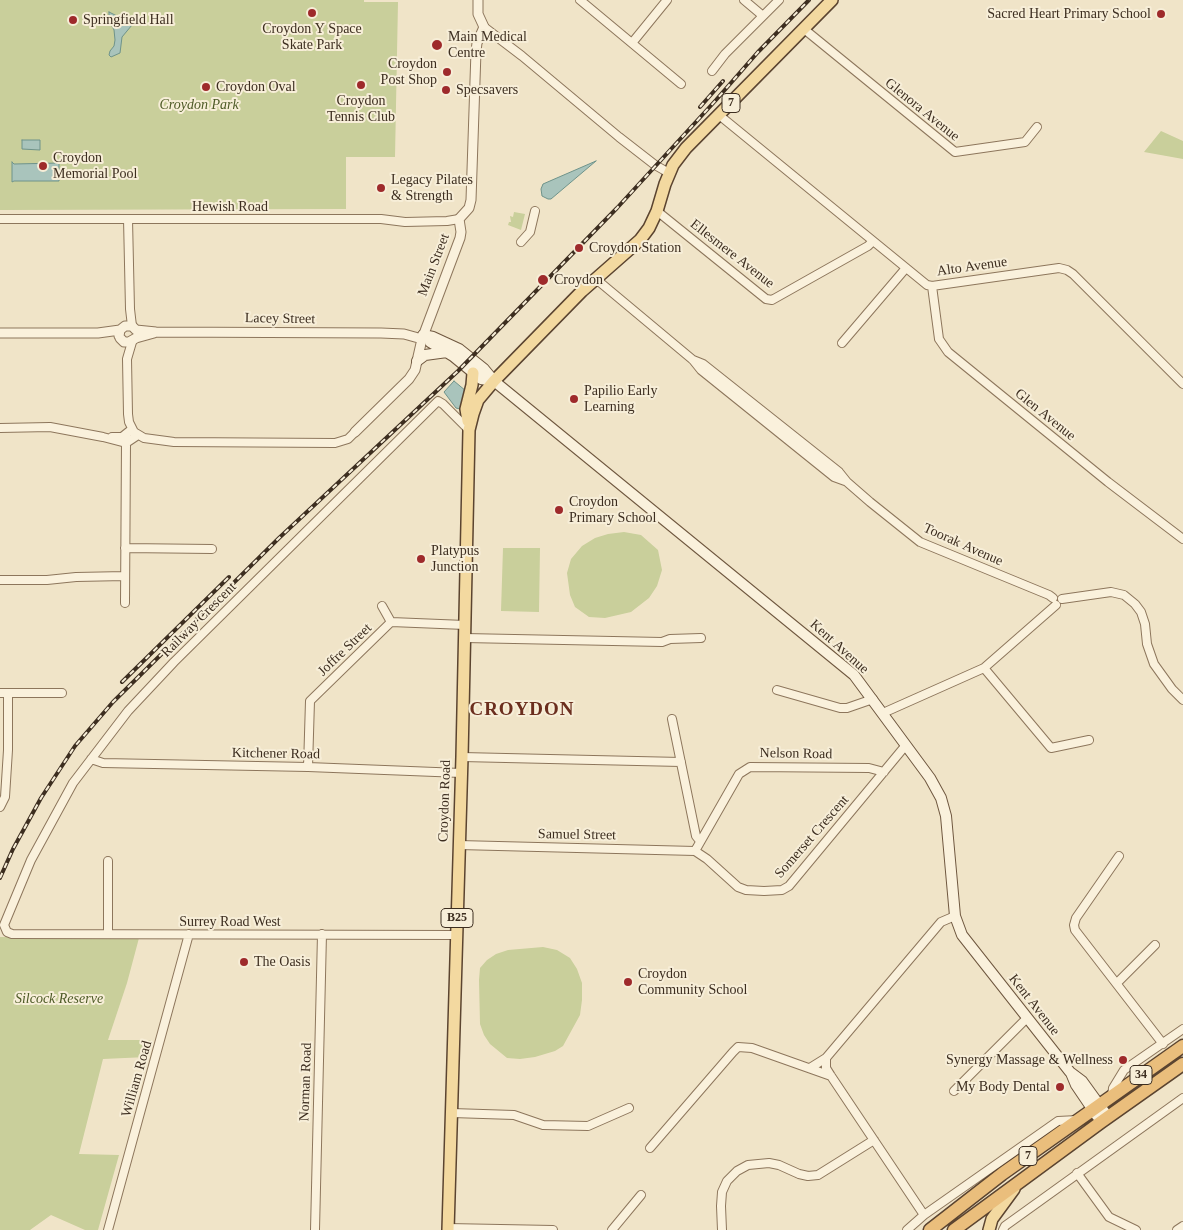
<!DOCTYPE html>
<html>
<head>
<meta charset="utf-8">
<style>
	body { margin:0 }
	canvas { display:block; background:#f0e4c8 }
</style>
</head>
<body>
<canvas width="1183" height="1230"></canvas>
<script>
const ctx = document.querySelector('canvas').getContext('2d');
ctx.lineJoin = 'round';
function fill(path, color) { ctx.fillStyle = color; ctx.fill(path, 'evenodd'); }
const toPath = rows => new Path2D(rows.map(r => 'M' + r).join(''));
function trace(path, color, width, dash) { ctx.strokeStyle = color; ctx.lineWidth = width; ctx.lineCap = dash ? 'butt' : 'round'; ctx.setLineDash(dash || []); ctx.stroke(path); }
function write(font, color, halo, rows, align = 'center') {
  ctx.font = font + ' "Times New Roman",serif'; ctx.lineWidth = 4; ctx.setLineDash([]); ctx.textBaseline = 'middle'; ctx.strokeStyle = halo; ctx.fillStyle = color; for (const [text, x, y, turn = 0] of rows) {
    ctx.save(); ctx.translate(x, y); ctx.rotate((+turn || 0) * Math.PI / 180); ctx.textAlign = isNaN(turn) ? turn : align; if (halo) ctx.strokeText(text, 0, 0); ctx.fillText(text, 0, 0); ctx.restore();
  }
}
fill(toPath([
	[0,0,364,0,364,2,398,2,395,157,346,157,346,209,0,210],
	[1161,131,1183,141,1183,159,1144,152],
	[514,212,525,214,521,230,508,225,509,222,511,222,510,216,513,217],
	[624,532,641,535,658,550,662,570,657,586,649,598,631,612,605,618,589,617,575,607,570,595,567,573,571,559,582,546,595,538,608,534],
	[503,548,540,548,539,612,501,611],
	[0,937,139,938,127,983,108,1040,151,1040,147,1057,103,1059,79,1154,119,1155,98,1230,85,1230,51,1215,30,1230,0,1230],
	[543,947,557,950,570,958,577,969,582,983,582,1000,580,1015,563,1046,555,1051,535,1057,520,1059,507,1058,490,1044,484,1035,480,1024,479,980,480,968,487,960,496,954,508,950]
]), '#c9cf9b');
const water = toPath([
	[109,12,125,20,133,20,132,25,122,37,120,53,111,57,109,55,110,51,114,46,115,40,114,30,109,20,109,12],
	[22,140,40,140,40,150,22,149,22,140],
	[596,161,551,199,548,199,542,196,541,189,543,184,596,161],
	[12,162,14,164,59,163,59,181,14,181,12,182,12,162],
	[454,381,466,391,460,409,456,408,444,392,454,381]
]);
fill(water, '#a9c4bc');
trace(water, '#6f938a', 1);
const minor = toPath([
	[580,0,681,84],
	[744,0,763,16],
	[484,27,522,56,619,137,655,165,669,173],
	[804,29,955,152,1025,142,1037,127],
	[632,43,667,0],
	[712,71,725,54,779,0],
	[719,115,927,285,932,286,1059,268,1067,270,1073,274,1183,384],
	[657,211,766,299,772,300,868,246,872,242],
	[0,219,381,219,405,222,447,221,459,219],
	[128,219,130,309,132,326],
	[521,242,530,232,535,211],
	[596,279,693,360,701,370,834,477,845,481],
	[932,286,939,339,948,352,1108,482,1183,539],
	[132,342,127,359,128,414,129,422,134,432,144,438,174,442,335,443,348,439,355,432],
	[842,343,906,268],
	[693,360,703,364,839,472,847,482,870,502,920,542,1049,595,1053,598],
	[0,428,50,427,103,437,126,443,138,435],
	[112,437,122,437,132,429],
	[125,548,212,549],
	[0,580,47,580,76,577,125,576],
	[1062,599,1111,592,1124,595,1135,604,1141,612,1145,624,1147,644,1154,664,1172,689,1183,700],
	[125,603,126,443],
	[382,606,391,622],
	[465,638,662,642,670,639,701,638],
	[984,668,1051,748,1089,740],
	[777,690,840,708,847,708,873,699],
	[0,693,62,693],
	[883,713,984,668,1056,605],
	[672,719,696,836,700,841],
	[462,757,681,762],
	[91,759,103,763,308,767,461,773],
	[308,767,310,701,391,622,465,625],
	[0,807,5,797,8,750,8,693],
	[459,845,695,851],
	[695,851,707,859,738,887,746,890,764,891,782,890,789,886,906,745],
	[695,851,739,774,750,767,869,768,884,772],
	[1119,856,1076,918,1074,925,1075,930,1163,1044],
	[108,934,108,861],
	[456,935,12,934,7,932,4,925,31,860,73,783,128,711,174,662,438,401,443,404,469,430],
	[1117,983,1155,945],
	[826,1058,826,1068,831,1076,924,1215],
	[810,1068,826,1058,941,922,955,916],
	[954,1091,1027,1018],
	[1112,1096,1113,1088,1124,1070,1183,1029],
	[452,1113,514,1115,543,1125,588,1126,629,1108],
	[650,1148,733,1052,738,1047,752,1048,831,1076],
	[1077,1173,1109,1217,1136,1230],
	[448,1228,553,1230],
	[108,1230,189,934],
	[315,1230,322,934],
	[612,1230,641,1195],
	[722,1230,721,1206,722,1192,727,1181,737,1171,748,1165,769,1163,779,1165,799,1174,808,1176,818,1175,874,1140],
	[907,1230,924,1215,1058,1121,1077,1120],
	[1003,1230,1005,1226,1183,1098],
	[1177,1230,1183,1226]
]);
const tertiary = toPath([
	[136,330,156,332,381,333,404,334,422,339],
	[0,333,98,333,120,330],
	[119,336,120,330,125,326,132,326,136,330],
	[120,338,124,342,129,342,136,338,154,333],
	[355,432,409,379,415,370,422,339,460,238,461,232,459,219,469,208,471,200,476,51,477,43,484,27,478,14,478,0]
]);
const secondary = toPath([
	[423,335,433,337,459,349,484,369,494,381,854,675,930,778,941,798,946,816,955,916,962,935,1070,1072,1082,1081,1108,1117],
	[430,342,453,356,481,379,494,381],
	[417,361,425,355,447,352],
	[1071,1073,1076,1085,1097,1116]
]);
const primary = toPath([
	[468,421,466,409,472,385,473,373],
	[448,1230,462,757,469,430,473,414,478,400,494,381,582,291,640,240,649,228,657,211,665,184,673,165,686,148,832,0],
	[989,1230,992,1219,1014,1189]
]);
const trunk = toPath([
	[930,1230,1002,1174,1183,1046],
	[954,1230,1101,1122,1183,1064]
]);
trace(minor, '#8d765c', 10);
trace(tertiary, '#8d765c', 11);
trace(secondary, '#6f573f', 12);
trace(primary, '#5b4430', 14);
trace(trunk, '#5b4430', 15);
trace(minor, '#faf1dc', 8);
trace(tertiary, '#faf1dc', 9);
trace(secondary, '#faf1dc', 10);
trace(primary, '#f3d9a0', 11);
trace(trunk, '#eabe7c', 12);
const rail = toPath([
	[700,107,723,81],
	[122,682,229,577],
	[0,878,13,849,41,798,75,746,113,702,279,538,458,371,617,208,716,100,758,52,809,0]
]);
trace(rail, '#3d2e20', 4);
trace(rail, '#f7eed8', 2, [5.5]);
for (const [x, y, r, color] of [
	[312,13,5,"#9e2a2b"],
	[1161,14,5,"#9e2a2b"],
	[73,20,5,"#9e2a2b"],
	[437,45,6,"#9e2a2b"],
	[447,72,5,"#9e2a2b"],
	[361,85,5,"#9e2a2b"],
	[206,87,5,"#9e2a2b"],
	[446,90,5,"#9e2a2b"],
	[43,166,5,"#9e2a2b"],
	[381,188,5,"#9e2a2b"],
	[579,248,5,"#9e2a2b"],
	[543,280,6,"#9e2a2b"],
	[574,399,5,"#9e2a2b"],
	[559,510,5,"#9e2a2b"],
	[421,559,5,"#9e2a2b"],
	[244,962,5,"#9e2a2b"],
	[628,982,5,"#9e2a2b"],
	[1123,1060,5,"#9e2a2b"],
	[1060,1087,5,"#9e2a2b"]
]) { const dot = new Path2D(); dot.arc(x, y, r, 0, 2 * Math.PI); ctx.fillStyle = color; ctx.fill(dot); trace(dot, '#f7eed8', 2); }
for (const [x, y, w] of [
	[731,103,18],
	[457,918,32],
	[1141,1075,22],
	[1028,1156,18]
]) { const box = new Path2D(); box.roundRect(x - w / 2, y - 9.5, w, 19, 4); ctx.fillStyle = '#f7eed8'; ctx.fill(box); trace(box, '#3d2e20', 1); }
write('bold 12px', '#3d2e20', null, [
	["7",731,103],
	["B25",457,918],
	["34",1141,1075],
	["7",1028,1156]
]);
write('14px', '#3d2e20', '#f7eed8', [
	["Sacred Heart Primary School",1151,14,"right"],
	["Springfield Hall",83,20],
	["Croydon Y Space",312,29,"center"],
	["Skate Park",312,45,"center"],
	["Main Medical",448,37],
	["Centre",448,53],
	["Croydon",437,64,"right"],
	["Post Shop",437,80,"right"],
	["Croydon Oval",216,87],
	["Specsavers",456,90],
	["Croydon",361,101,"center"],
	["Tennis Club",361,117,"center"],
	["Croydon",53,158],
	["Memorial Pool",53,174],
	["Legacy Pilates",391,180],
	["& Strength",391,196],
	["Croydon Station",589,248],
	["Croydon",554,280],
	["Papilio Early",584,391],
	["Learning",584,407],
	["Croydon",569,502],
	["Primary School",569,518],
	["Platypus",431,551],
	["Junction",431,567],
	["The Oasis",254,962],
	["Croydon",638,974],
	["Community School",638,990],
	["Synergy Massage & Wellness",1113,1060,"right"],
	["My Body Dental",1050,1087,"right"]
], 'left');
write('italic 14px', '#4d5a26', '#f7eed8', [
	["Croydon Park",199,105],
	["Silcock Reserve",59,999]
]);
write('14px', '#3d2e20', '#f7eed8', [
	["Glenora Avenue",922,110,39],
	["Hewish Road",230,207],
	["Ellesmere Avenue",732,254,38],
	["Main Street",434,265,-69],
	["Alto Avenue",972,267,-8],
	["Lacey Street",280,319,1],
	["Glen Avenue",1045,415,39],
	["Toorak Avenue",963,545,24],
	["Railway Crescent",199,620,-45],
	["Kent Avenue",839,647,42],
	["Joffre Street",345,650,-44],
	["Kitchener Road",276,754,1],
	["Nelson Road",796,754,1],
	["Croydon Road",445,801,-88],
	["Samuel Street",577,835,1],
	["Somerset Crescent",812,837,-49],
	["Surrey Road West",230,922],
	["Kent Avenue",1034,1005,52],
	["William Road",137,1079,-74],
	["Norman Road",306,1082,-88]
]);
ctx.letterSpacing = '1px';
write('bold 19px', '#6b2e1e', '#f7eed8', [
	["CROYDON",522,710]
]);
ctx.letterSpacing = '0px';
</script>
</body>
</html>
